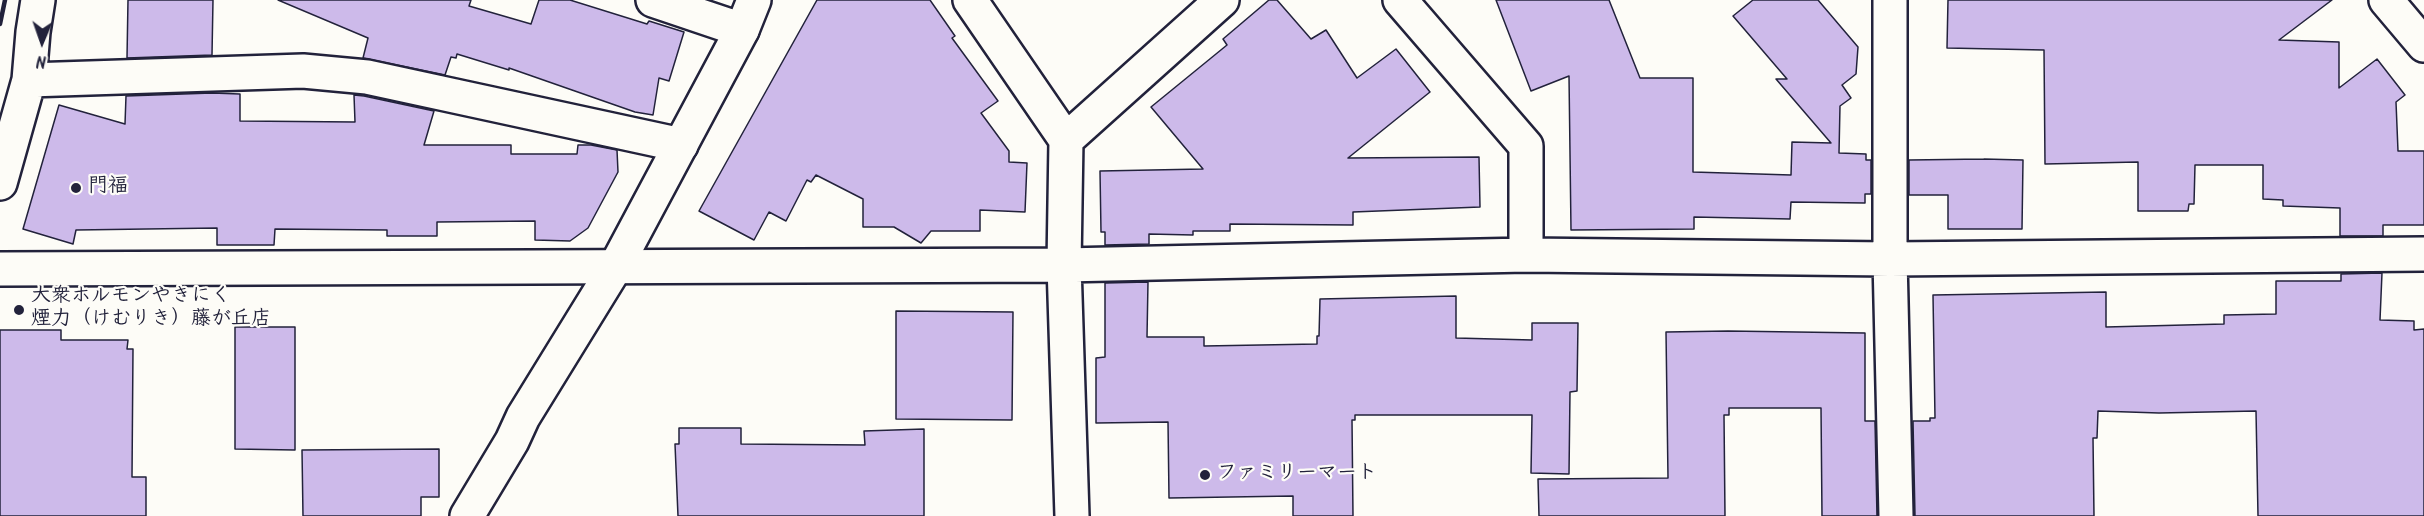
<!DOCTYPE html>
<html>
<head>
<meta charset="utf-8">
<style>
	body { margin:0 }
	#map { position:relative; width:2424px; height:516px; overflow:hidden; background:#fdfcf7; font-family:Kalam,sans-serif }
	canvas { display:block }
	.north { position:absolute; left:12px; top:12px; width:60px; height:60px; -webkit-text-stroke:4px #fdfcf7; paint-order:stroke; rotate:182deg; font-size:16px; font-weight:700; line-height:24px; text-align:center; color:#22223b }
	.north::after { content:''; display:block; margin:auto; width:21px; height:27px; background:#22223b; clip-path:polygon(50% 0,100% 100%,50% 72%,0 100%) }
</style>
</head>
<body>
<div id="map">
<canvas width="2424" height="516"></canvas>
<div class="north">N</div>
</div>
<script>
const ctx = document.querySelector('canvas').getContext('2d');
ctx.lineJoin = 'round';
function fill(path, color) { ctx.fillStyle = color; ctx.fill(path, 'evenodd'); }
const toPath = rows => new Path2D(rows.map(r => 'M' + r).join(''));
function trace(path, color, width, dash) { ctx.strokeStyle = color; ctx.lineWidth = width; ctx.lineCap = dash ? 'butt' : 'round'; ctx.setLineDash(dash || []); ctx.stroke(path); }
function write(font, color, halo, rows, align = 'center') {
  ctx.font = font + ' Kalam,"Klee One",sans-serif'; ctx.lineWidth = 4.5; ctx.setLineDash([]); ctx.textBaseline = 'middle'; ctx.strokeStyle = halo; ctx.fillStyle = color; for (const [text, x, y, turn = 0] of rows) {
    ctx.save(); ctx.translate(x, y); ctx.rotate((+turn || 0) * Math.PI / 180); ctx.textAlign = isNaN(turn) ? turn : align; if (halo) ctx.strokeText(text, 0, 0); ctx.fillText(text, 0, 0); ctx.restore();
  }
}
const building = toPath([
	[128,0,213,0,212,55,127,58,128,0],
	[278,0,471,0,469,6,531,24,539,0,570,0,647,24,649,21,684,32,669,81,659,78,653,115,635,112,509,68,509,70,457,54,456,58,451,57,445,75,363,58,368,38,278,0],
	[817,0,930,0,955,36,952,38,998,101,981,113,1009,151,1009,162,1027,163,1025,212,980,210,980,231,931,231,921,243,894,227,863,227,863,199,816,175,811,182,807,180,786,221,769,212,754,240,699,211,817,0],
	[1269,0,1277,0,1311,39,1326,30,1357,78,1396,49,1430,92,1348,158,1479,157,1480,207,1353,212,1353,225,1230,224,1230,231,1193,231,1193,235,1149,234,1149,244,1105,245,1105,232,1101,232,1100,171,1203,169,1151,107,1227,45,1223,39,1269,0],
	[1496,0,1609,0,1640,78,1693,78,1693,172,1791,175,1792,142,1831,143,1776,79,1787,79,1733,16,1753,0,1818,0,1858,47,1856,74,1842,85,1851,98,1840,106,1839,153,1866,154,1866,160,1871,160,1871,194,1865,194,1865,203,1791,202,1790,219,1694,217,1694,229,1571,230,1569,76,1531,91,1496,0],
	[1948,0,2332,0,2279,40,2339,42,2339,88,2377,59,2405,95,2396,102,2398,151,2424,151,2424,225,2383,225,2383,236,2340,236,2340,208,2283,206,2283,200,2263,199,2263,165,2195,165,2194,204,2189,204,2188,211,2138,211,2138,162,2045,164,2044,50,1947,48,1948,0],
	[212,93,240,94,240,121,355,122,354,95,364,96,434,111,424,145,511,145,511,154,577,154,578,145,591,145,617,150,618,172,588,228,570,241,535,240,535,221,437,222,437,236,387,236,387,230,275,229,274,245,217,245,217,228,76,230,73,244,23,229,59,105,125,124,126,96,212,93],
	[1984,159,2023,160,2022,229,1948,229,1948,195,1909,195,1909,160,1984,159],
	[2382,273,2380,320,2414,321,2414,330,2424,329,2424,516,2258,516,2256,411,2159,413,2098,411,2097,438,2093,438,2094,516,1915,516,1913,421,1930,421,1930,418,1935,418,1933,295,2106,292,2106,327,2224,324,2224,315,2276,314,2276,281,2341,281,2341,274,2382,273],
	[1148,282,1147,337,1204,337,1204,346,1317,344,1317,336,1319,336,1320,299,1456,296,1456,338,1532,340,1532,323,1578,323,1577,391,1570,392,1569,474,1531,473,1532,415,1355,415,1355,420,1352,420,1353,516,1293,516,1293,496,1169,498,1168,422,1096,423,1096,358,1105,357,1105,283,1148,282],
	[896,311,1013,312,1012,420,896,419,896,311],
	[235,327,295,327,295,450,235,449,235,327],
	[0,330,61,330,61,340,128,340,127,349,133,349,132,477,146,477,146,516,0,516,0,330],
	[1728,331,1865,333,1865,421,1875,421,1877,516,1822,516,1821,408,1729,408,1729,415,1724,415,1725,516,1539,516,1538,479,1668,478,1666,332,1728,331],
	[679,428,741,428,741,444,865,445,864,431,924,429,924,516,678,516,675,444,679,444,679,428],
	[439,449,439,497,421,497,421,516,303,516,302,450,439,449]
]);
fill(building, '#cdbaea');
trace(building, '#22223b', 1.5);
const street = toPath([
	[653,0,742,30],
	[970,0,1066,140,1064,265,1072,516],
	[1400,0,1526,146,1526,255],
	[1890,0,1890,259,1896,516],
	[2386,0,2424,45],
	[29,80,303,71,367,77,681,145],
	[1066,140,1222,0],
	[0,183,29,80,33,32,38,0],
	[0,269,1064,265,1526,255,1890,259,2424,254]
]);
const secondary = toPath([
	[467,516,512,441,523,417,616,266,742,30,754,0]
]);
trace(street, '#22223b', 38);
trace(secondary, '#22223b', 38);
trace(street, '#fdfcf7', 33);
trace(secondary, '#fdfcf7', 33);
trace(toPath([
	[0,24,5,0]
]), '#22223b', 4.5);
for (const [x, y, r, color] of [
	[76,188,6,"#22223b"],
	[19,310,6,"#22223b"],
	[1205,475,6,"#22223b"]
]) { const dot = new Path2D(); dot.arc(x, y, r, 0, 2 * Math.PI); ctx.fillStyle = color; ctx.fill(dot); trace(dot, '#fdfcf7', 2); }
write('bold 20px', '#22223b', '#fdfcf7', [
	["門福",88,188],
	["大衆ホルモンやきにく",31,298],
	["煙力（けむりき）藤が丘店",31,321],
	["ファミリーマート",1217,475]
], 'left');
</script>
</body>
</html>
